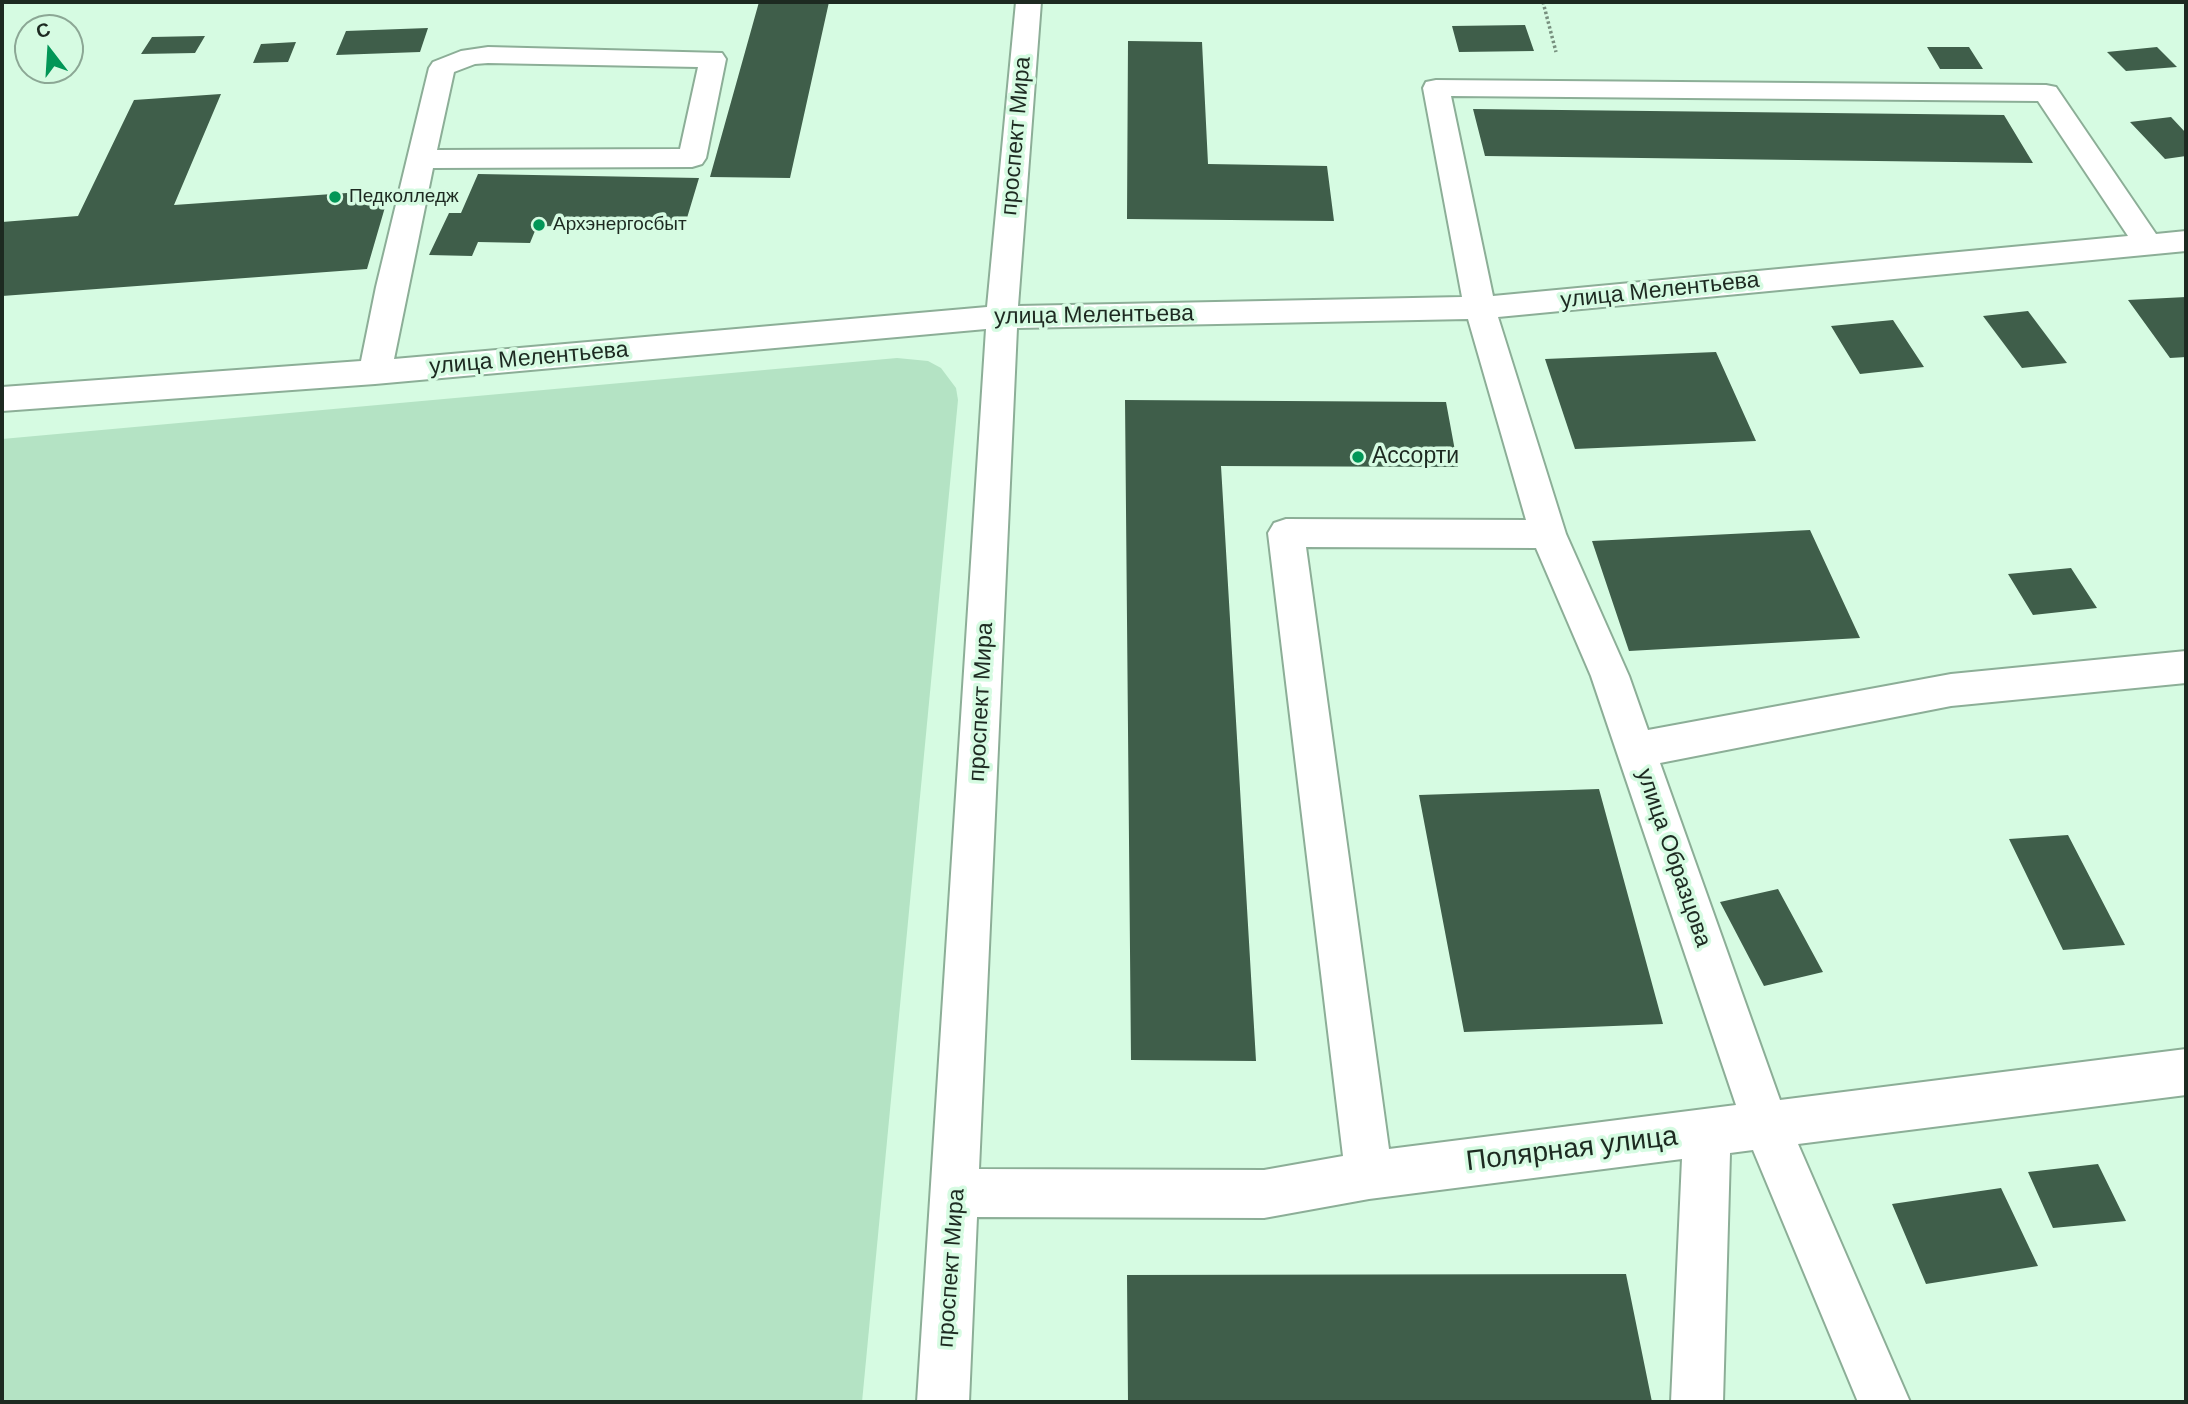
<!DOCTYPE html>
<html>
<head>
<meta charset="utf-8">
<style>
	body { margin:0 }
	#map { position:relative; width:2188px; height:1404px; overflow:hidden; background:#d6fbe2; font-family:"DM Sans",sans-serif }
	canvas { display:block }
	.frame { position:absolute; inset:0; border:4px solid #1d2a21; pointer-events:none }
	.north { position:absolute; left:14px; top:14px; width:70px; height:70px; box-sizing:border-box; background:#d6fbe2; border:2px solid #8ca795; border-radius:50%; rotate:343deg; font-size:19px; font-weight:700; line-height:28px; text-align:center; color:#1d2a21 }
	.north::after { content:''; display:block; margin:auto; width:24px; height:32px; background:#029657; clip-path:polygon(50% 0,100% 100%,50% 72%,0 100%) }
</style>
</head>
<body>
<div id="map">
<canvas width="2188" height="1404"></canvas>
<div class="frame"></div>
<div class="north">С</div>
</div>
<script>
const ctx = document.querySelector('canvas').getContext('2d');
ctx.lineJoin = 'round';
function fill(path, color) { ctx.fillStyle = color; ctx.fill(path, 'evenodd'); }
const toPath = rows => new Path2D(rows.map(r => 'M' + r).join(''));
function trace(path, color, width, dash) { ctx.strokeStyle = color; ctx.lineWidth = width; ctx.lineCap = dash ? 'butt' : 'round'; ctx.setLineDash(dash || []); ctx.stroke(path); }
function write(font, color, halo, rows, align = 'center') {
  ctx.font = font + ' "DM Sans",sans-serif'; ctx.lineWidth = 7; ctx.setLineDash([]); ctx.textBaseline = 'middle'; ctx.strokeStyle = halo; ctx.fillStyle = color; for (const [text, x, y, turn = 0] of rows) {
    ctx.save(); ctx.translate(x, y); ctx.rotate((+turn || 0) * Math.PI / 180); ctx.textAlign = isNaN(turn) ? turn : align; if (halo) ctx.strokeText(text, 0, 0); ctx.fillText(text, 0, 0); ctx.restore();
  }
}
fill(toPath([
	[897,358,928,361,941,368,956,388,958,400,862,1402,2,1402,2,439]
]), '#b4e3c4');
fill(toPath([
	[759,2,829,2,790,178,710,177],
	[1525,25,1534,51,1459,52,1452,26],
	[428,28,420,52,336,55,346,31],
	[205,36,195,53,141,54,152,37],
	[1128,41,1202,42,1208,164,1327,166,1334,221,1127,219],
	[296,42,288,62,253,63,261,44],
	[1927,47,1969,47,1983,69,1940,69],
	[2157,47,2177,67,2126,71,2107,52],
	[221,94,174,205,390,190,367,269,2,296,2,222,78,216,134,100],
	[1473,109,2004,115,2033,163,1485,156],
	[2171,117,2186,133,2186,156,2165,159,2130,122],
	[478,174,699,178,684,228,537,226,530,243,478,242,472,256,429,255,449,213,461,213],
	[2186,297,2186,357,2170,358,2128,300],
	[2028,311,2067,363,2022,368,1983,316],
	[1893,320,1924,367,1860,374,1831,326],
	[1716,352,1756,441,1575,449,1545,359],
	[1125,400,1446,402,1458,467,1221,466,1256,1061,1131,1060],
	[1810,530,1860,638,1629,651,1592,541],
	[2071,568,2097,608,2033,615,2008,574],
	[1599,789,1663,1024,1464,1032,1419,795],
	[2068,835,2125,945,2063,950,2009,839],
	[1778,889,1823,972,1764,986,1720,902],
	[2098,1164,2126,1221,2053,1228,2028,1172],
	[2001,1188,2038,1266,1926,1284,1892,1204],
	[1626,1274,1652,1402,1128,1402,1127,1275]
]), '#3f5e4a');
const minor = toPath([
	[1016,2,1041,2,1018,306,1462,297,1423,88,1426,82,1436,80,2046,85,2056,87,2156,234,2186,231,2186,251,1498,317,1566,534,1629,676,1648,730,1951,674,2186,651,2186,683,1951,706,1660,763,1780,1100,2186,1049,2186,1095,1798,1144,1910,1402,1858,1402,1753,1150,1730,1153,1723,1402,1671,1402,1682,1159,1369,1199,1264,1218,977,1217,969,1402,917,1402,986,329,375,384,2,411,2,387,361,361,376,287,429,68,433,62,461,51,488,47,722,53,726,59,706,158,702,164,692,167,433,168,394,359,987,307,1016,2],
	[488,63,698,67,680,149,437,150,454,72,475,64,488,63],
	[1451,96,2038,101,2128,236,1493,296,1451,96],
	[1468,319,1526,520,1286,519,1274,523,1268,533,1343,1156,1264,1170,979,1169,1017,328,1468,319],
	[1306,547,1536,548,1591,676,1736,1105,1389,1149,1306,547]
]);
trace(minor, '#8cae97', 4);
trace(toPath([
	[1543,2,1556,52]
]), '#778f7e', 3.5, [2.5, 2.5]);
fill(minor, '#fff');
for (const [x, y, r, color] of [
	[335,197,7,"#029657"],
	[539,225,7,"#029657"],
	[1358,457,7,"#029657"]
]) { const dot = new Path2D(); dot.arc(x, y, r, 0, 2 * Math.PI); ctx.fillStyle = color; ctx.fill(dot); trace(dot, '#d6fbe2', 2.5); }
write('19px', '#1d2a21', '#d6fbe2', [
	["Педколледж",349,197],
	["Архэнергосбыт",553,225]
], 'left');
write('23px', '#1d2a21', '#d6fbe2', [
	["проспект Мира",1017,136,-85],
	["улица Мелентьева",1660,291,-6],
	["улица Мелентьева",1094,316,-1],
	["улица Мелентьева",529,359,-5],
	["проспект Мира",982,702,-87],
	["улица Образцова",1673,858,71],
	["проспект Мира",952,1268,-86]
]);
write('23px', '#1d2a21', '#d6fbe2', [
	["Ассорти",1372,457]
], 'left');
write('28px', '#1d2a21', '#d6fbe2', [
	["Полярная улица",1572,1150,-7]
]);
</script>
</body>
</html>
